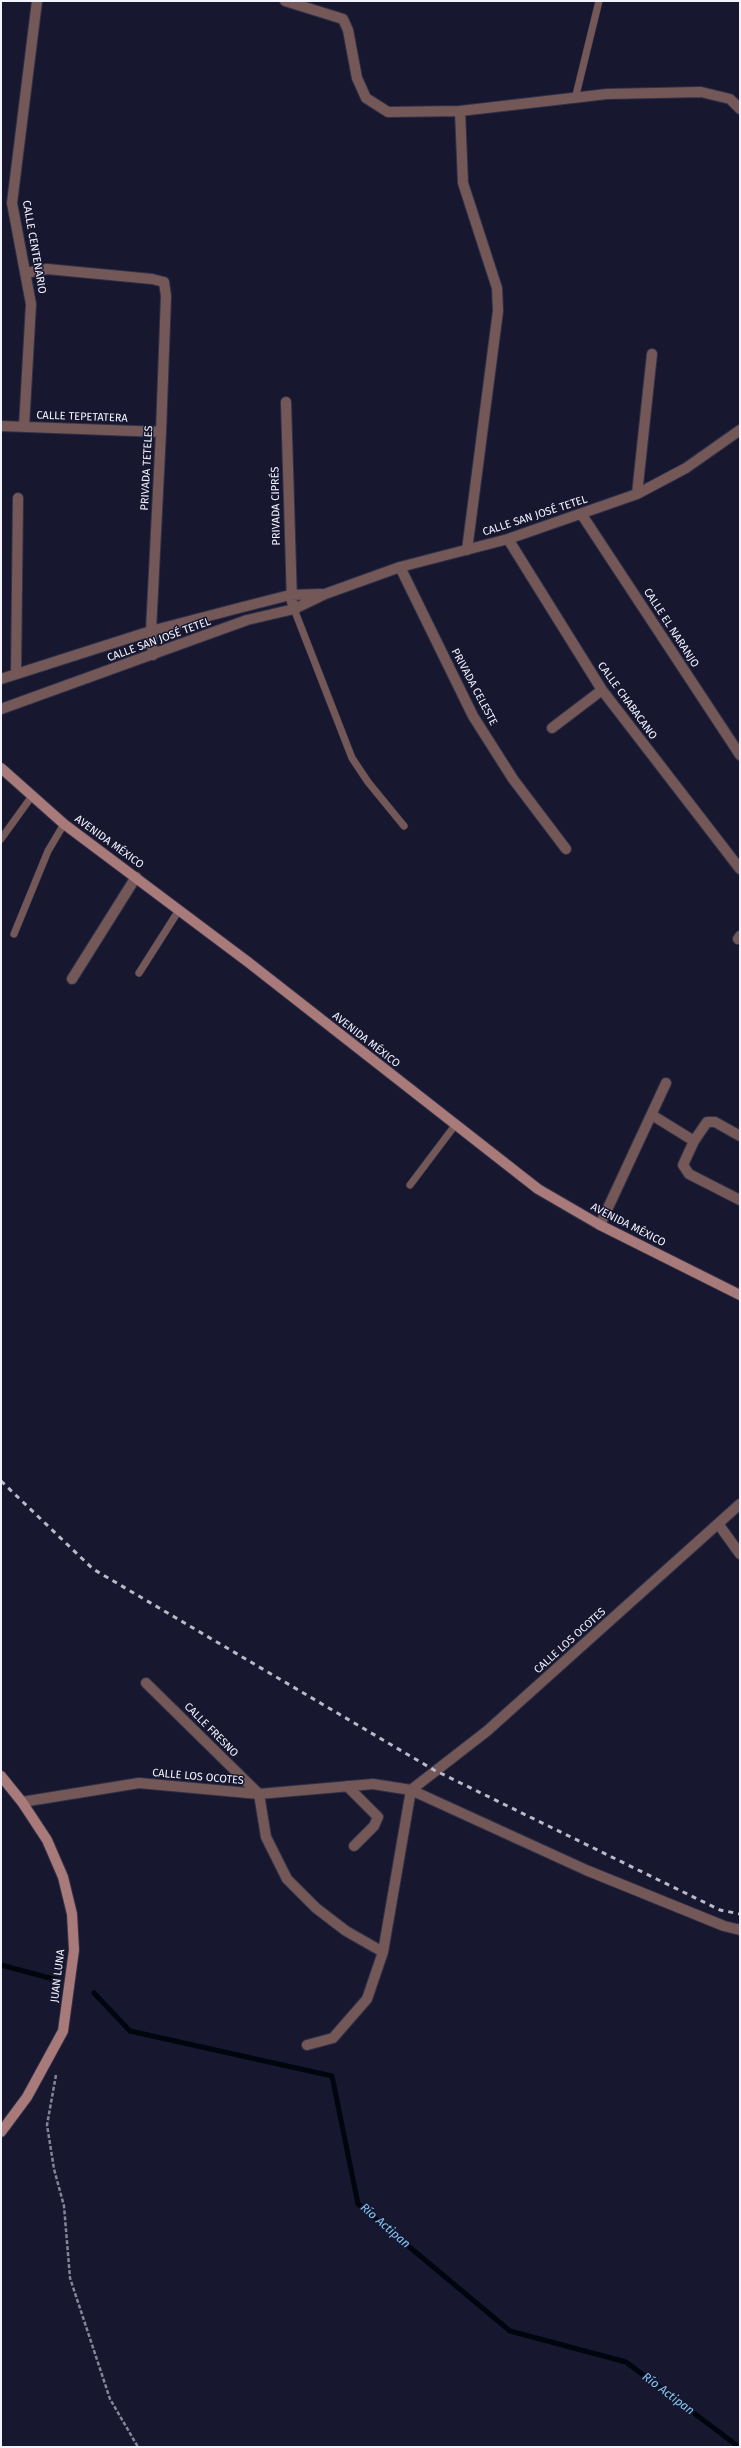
<!DOCTYPE html>
<html>
<head>
<meta charset="utf-8">
<style>
	body { margin:0 }
	#map { position:relative; width:741px; height:2448px; overflow:hidden; background:#171730; font-family:"Fira Sans",sans-serif }
	canvas { display:block }
	.frame { position:absolute; inset:0; border:2px solid #f2f3fe; pointer-events:none }
</style>
</head>
<body>
<div id="map">
<canvas width="741" height="2448"></canvas>
<div class="frame"></div>
</div>
<script>
const ctx = document.querySelector('canvas').getContext('2d');
ctx.lineJoin = 'round';
const toPath = rows => new Path2D(rows.map(r => 'M' + r).join(''));
function trace(path, color, width, dash) { ctx.strokeStyle = color; ctx.lineWidth = width; ctx.lineCap = dash ? 'butt' : 'round'; ctx.setLineDash(dash || []); ctx.stroke(path); }
function write(font, color, halo, rows, align = 'center') {
  ctx.font = font + ' "Fira Sans",sans-serif'; ctx.lineWidth = 3; ctx.setLineDash([]); ctx.textBaseline = 'middle'; ctx.strokeStyle = halo; ctx.fillStyle = color; for (const [text, x, y, turn = 0] of rows) {
    ctx.save(); ctx.translate(x, y); ctx.rotate((+turn || 0) * Math.PI / 180); ctx.textAlign = isNaN(turn) ? turn : align; if (halo) ctx.strokeText(text, 0, 0); ctx.fillText(text, 0, 0); ctx.restore();
  }
}
trace(toPath([
	[1,1965,57,1980],
	[94,1993,130,2031,332,2076,358,2204,510,2331,626,2362,739,2447]
]), '#00050e', 5);
const lane = toPath([
	[575,99,599,1],
	[294,609,352,758,368,782,404,826],
	[1,839,32,796],
	[14,934,48,851,64,824],
	[139,973,179,910],
	[410,1185,456,1124]
]);
const street = toPath([
	[285,1,343,19,348,30,357,78,366,98,388,112,460,111],
	[26,273,47,269,152,279,164,282,166,296,161,432,151,631,153,655],
	[286,402,292,602],
	[1,426,161,432],
	[24,427,31,304,12,203,37,1],
	[637,494,652,354],
	[582,515,740,755],
	[508,539,602,690,740,869],
	[467,550,498,311,497,288,463,183,460,111,607,94,701,92,730,99,740,109],
	[400,567,473,716,513,779,566,849],
	[16,674,18,498],
	[1,679,151,631,239,608,290,595,321,594],
	[1,709,247,620,294,609,325,594,400,567,508,539,637,494,686,468,740,430],
	[552,728,602,690],
	[738,939,740,936],
	[72,979,136,877],
	[652,1115,694,1141],
	[740,1136,715,1122,707,1122,694,1141,683,1165,689,1174,740,1200],
	[600,1225,666,1083],
	[719,1525,740,1554],
	[146,1683,259,1794],
	[347,1786,378,1817,374,1826,354,1846],
	[411,1790,487,1731,740,1504],
	[259,1794,266,1837,287,1879,316,1908,346,1931,383,1952],
	[22,1802,139,1783,259,1794,373,1784,411,1790,586,1870,724,1926,740,1930],
	[307,2045,333,2038,367,1999,383,1952,411,1790]
]);
const secondary = toPath([
	[1,768,64,824,248,962,538,1189,600,1225,740,1295],
	[1,1776,22,1802,47,1840,63,1877,72,1914,74,1950,63,2031,27,2097,1,2132]
]);
trace(lane, '#313149', 8);
trace(street, '#313149', 12);
trace(secondary, '#313149', 12);
trace(toPath([
	[56,2075,47,2125,54,2169,64,2206,70,2278,110,2399,138,2447]
]), '#858597', 2.5, [4, 2]);
trace(lane, '#745857', 7);
trace(street, '#745857', 10);
trace(secondary, '#a87a79', 10);
trace(toPath([
	[1,1481,93,1569,434,1770,720,1910,740,1914]
]), '#b9bac8', 3, [5, 5]);
write('11px', '#f2f3fe', '#171730', [
	["CALLE CENTENARIO",34,247,80],
	["CALLE TEPETATERA",82,417,2],
	["PRIVADA TETELES",147,468,-87],
	["PRIVADA CIPRÉS",276,506,-91],
	["CALLE SAN JOSÉ TETEL",535,516,-18],
	["CALLE EL NARANJO",671,628,57],
	["CALLE SAN JOSÉ TETEL",159,640,-20],
	["PRIVADA CELESTE",474,687,62],
	["CALLE CHABACANO",627,701,54],
	["AVENIDA MÉXICO",109,842,36],
	["AVENIDA MÉXICO",366,1040,38],
	["AVENIDA MÉXICO",628,1225,27],
	["CALLE LOS OCOTES",570,1641,-42],
	["CALLE FRESNO",211,1730,45],
	["CALLE LOS OCOTES",198,1777,5],
	["JUAN LUNA",58,1976,-83]
]);
write('italic 12px', '#85caf5', '#171730', [
	["Río Actipan",385,2226,41],
	["Río Actipan",668,2394,37]
]);
</script>
</body>
</html>
